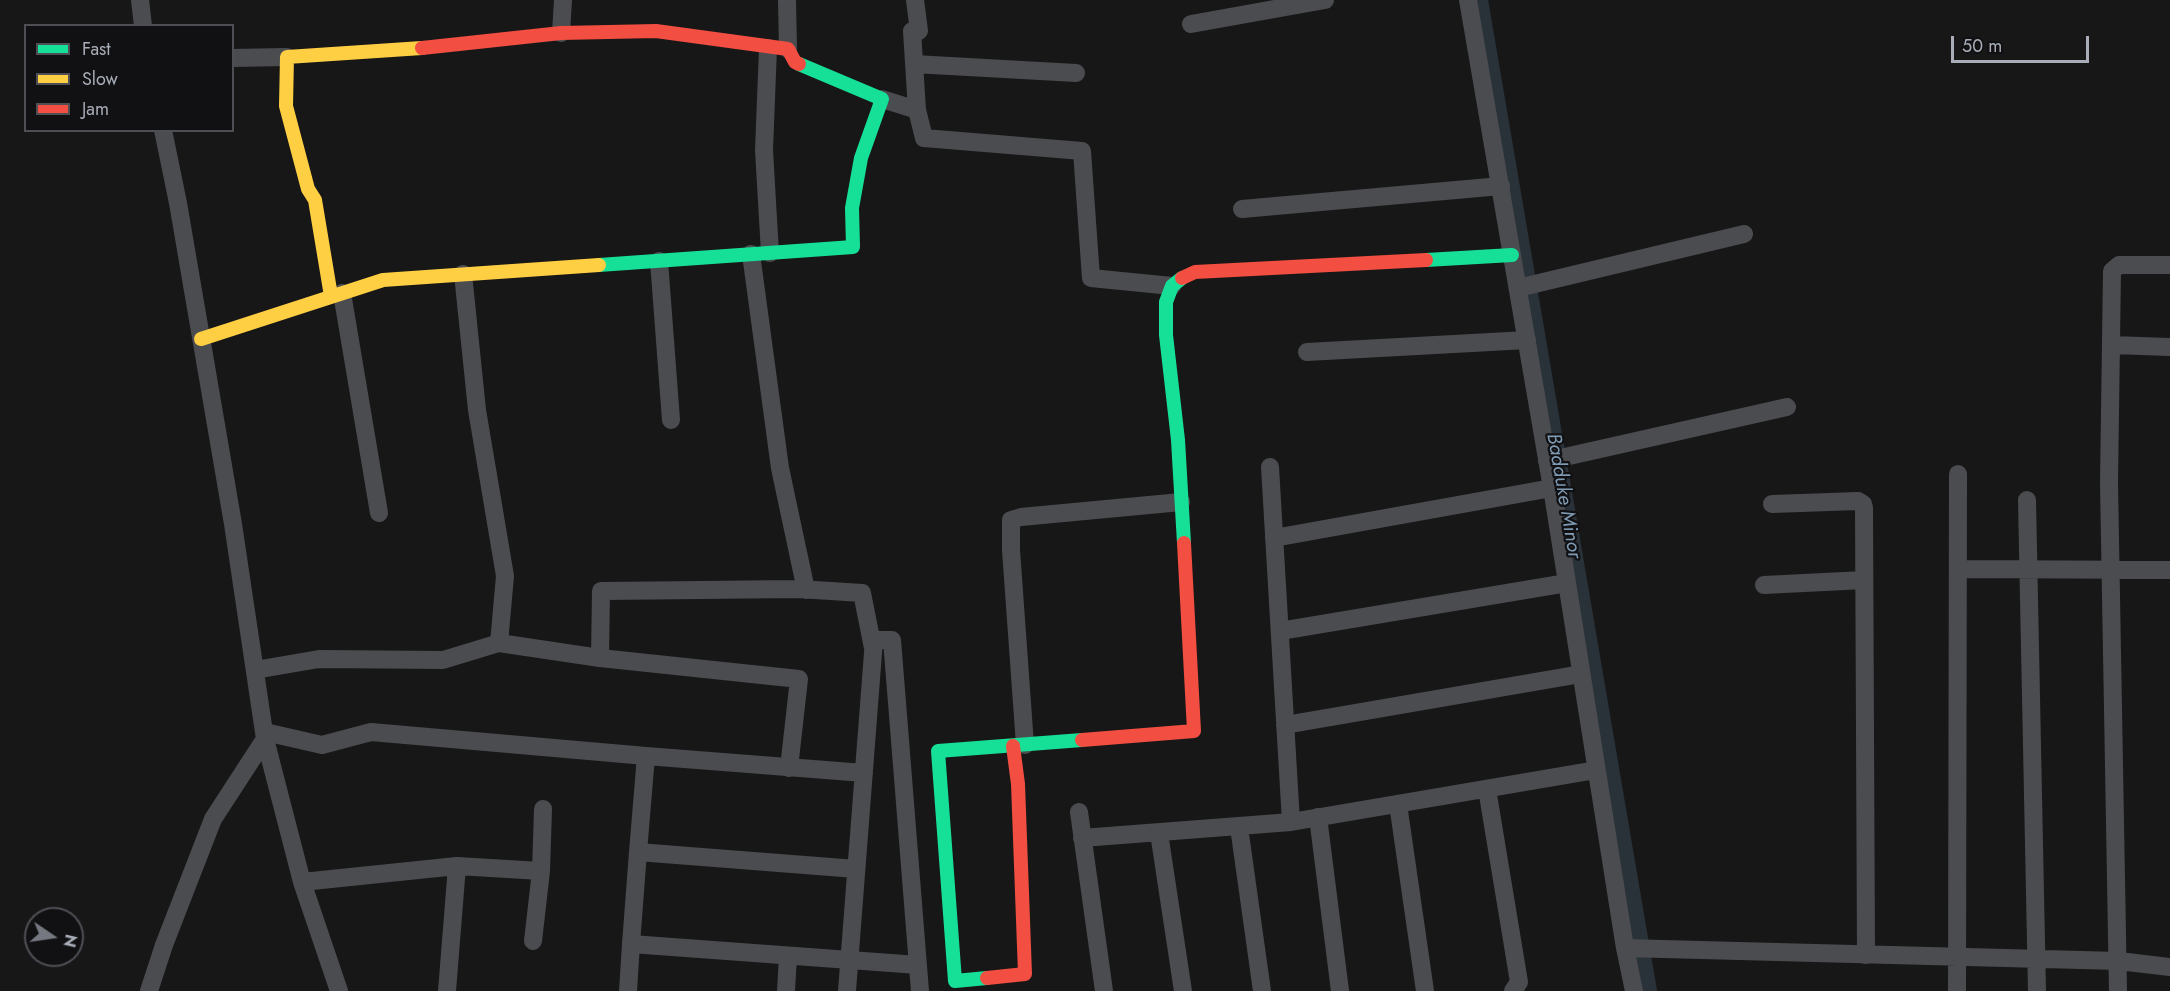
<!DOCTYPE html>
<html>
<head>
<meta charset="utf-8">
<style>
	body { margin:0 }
	#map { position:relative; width:2170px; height:991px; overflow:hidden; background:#171717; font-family:Jost,sans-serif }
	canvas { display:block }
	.legend { position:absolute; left:24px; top:24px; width:210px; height:108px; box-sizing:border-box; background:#111113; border:2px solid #4d4f55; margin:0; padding:8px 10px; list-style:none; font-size:18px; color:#a8adb8 }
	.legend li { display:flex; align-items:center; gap:12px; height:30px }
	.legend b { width:30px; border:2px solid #4d4f55 }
	.north { position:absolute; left:24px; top:907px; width:60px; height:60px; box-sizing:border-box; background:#111113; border:2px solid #4d4f55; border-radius:50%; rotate:103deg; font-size:16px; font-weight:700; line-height:24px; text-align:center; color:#a8adb8 }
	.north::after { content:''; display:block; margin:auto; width:21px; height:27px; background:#757880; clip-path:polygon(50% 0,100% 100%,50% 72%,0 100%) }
	.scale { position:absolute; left:1951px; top:36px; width:138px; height:27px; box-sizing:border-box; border:3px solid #a8adb8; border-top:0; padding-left:8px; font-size:18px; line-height:21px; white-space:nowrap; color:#a8adb8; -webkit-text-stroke:4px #111113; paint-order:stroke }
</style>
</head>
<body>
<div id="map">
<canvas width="2170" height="991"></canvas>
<ul class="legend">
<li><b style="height:8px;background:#16e098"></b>Fast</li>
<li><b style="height:8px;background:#ffcf43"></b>Slow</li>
<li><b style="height:8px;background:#f24e42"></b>Jam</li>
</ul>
<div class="north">N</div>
<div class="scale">50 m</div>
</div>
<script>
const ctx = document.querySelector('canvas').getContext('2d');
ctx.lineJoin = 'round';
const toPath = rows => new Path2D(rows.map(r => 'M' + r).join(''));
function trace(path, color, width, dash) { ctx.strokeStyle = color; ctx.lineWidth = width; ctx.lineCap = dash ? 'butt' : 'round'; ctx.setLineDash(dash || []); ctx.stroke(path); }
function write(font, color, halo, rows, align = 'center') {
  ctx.font = font + ' Jost,sans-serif'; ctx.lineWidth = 4.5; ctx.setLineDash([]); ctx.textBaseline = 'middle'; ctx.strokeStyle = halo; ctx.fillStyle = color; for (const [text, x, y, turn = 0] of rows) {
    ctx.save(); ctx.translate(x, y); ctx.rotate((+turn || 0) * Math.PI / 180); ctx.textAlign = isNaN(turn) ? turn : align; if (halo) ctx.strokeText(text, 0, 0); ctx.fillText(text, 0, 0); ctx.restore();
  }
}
trace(toPath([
	[1478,0,1647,991]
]), '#2a3239', 20);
trace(toPath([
	[140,0,143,26],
	[787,0,788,49],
	[1468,0,1552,488,1625,948,1634,991],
	[1191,24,1325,0],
	[561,33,563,0],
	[768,48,764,150,770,253],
	[232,58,287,57],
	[914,64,1076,73],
	[882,99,917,110,912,31,919,31,915,0],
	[917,110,924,138,1082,151,1091,278,1172,286],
	[163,130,178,203,233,524,265,739,302,882,339,991],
	[1242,209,1501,186],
	[751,254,780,468,806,590],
	[659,261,671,420],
	[463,274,477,410,505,576,499,643,600,658],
	[1518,288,1744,234],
	[342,293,379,513],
	[2112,345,2170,347],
	[1307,352,1527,340],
	[1547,461,1787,407],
	[1270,467,1291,822],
	[2027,500,2037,991],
	[1772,504,1858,501,1863,504,1864,508,1866,955],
	[1274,538,1552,488],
	[1958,569,2170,570],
	[1764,585,1864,580],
	[1280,631,1567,583],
	[255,670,319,659,443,660,499,643],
	[1285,725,1581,674],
	[265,732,322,745,371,732,646,756],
	[1025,745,1011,550,1011,520,1021,517,1181,502],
	[789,768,799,679,600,658,601,591,799,589,862,593,873,648],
	[1487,789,1519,982,1513,991],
	[1398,804,1425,991],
	[1079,812,1104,991],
	[1318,817,1340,991],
	[1239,827,1262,991],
	[1159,833,1183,991],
	[1082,838,1291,822,1596,770],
	[638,852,646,756,864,773],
	[457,866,541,871,543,809],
	[302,882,457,866,447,991],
	[533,941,541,871],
	[631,944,638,852,856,869],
	[1625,948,2119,961,2170,967],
	[149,991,164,945,213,819,265,739],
	[628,991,631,944,918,965],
	[786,991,788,956],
	[847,991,874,640,892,640,920,991],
	[1957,991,1958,474],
	[2118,991,2109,483,2112,271,2119,265,2170,265]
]), '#4b4c50', 18);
trace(toPath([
	[1426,260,1512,255],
	[599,265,853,247,852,208,861,158,882,99,799,64],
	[1182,278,1172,286,1166,302,1166,335,1178,440,1184,543],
	[987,978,955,981,938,751,1082,740]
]), '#16e098', 14);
trace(toPath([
	[331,296,315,200,308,189,286,106,287,57,422,48],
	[201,339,383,280,599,265]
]), '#ffcf43', 14);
trace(toPath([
	[422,48,561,33,656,31,788,49,795,62,799,64],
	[1182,278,1195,272,1426,260],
	[1082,740,1194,731,1184,543],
	[987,978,1025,974,1018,784,1013,746]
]), '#f24e42', 14);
write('italic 20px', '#7f9bb3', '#111113', [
	["Badduke Minor",1563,496,80]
]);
</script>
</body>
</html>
